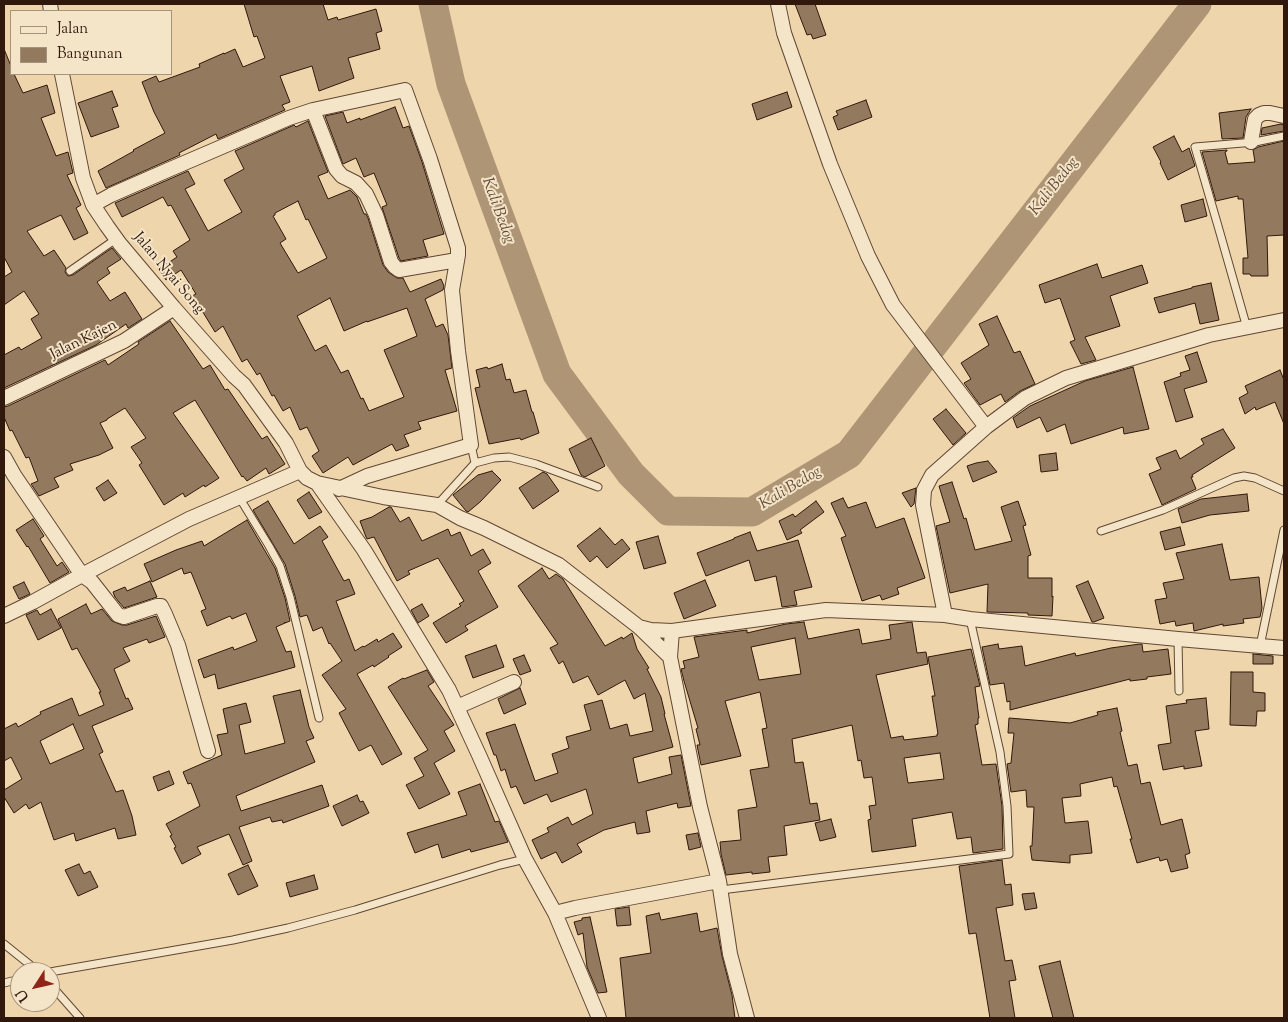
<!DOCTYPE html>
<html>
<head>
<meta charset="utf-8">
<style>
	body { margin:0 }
	#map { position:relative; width:1288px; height:1022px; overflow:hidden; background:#eed5ab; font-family:"Sorts Mill Goudy",serif }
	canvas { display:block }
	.frame { position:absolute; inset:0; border:5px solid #31180c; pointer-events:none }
	.legend { position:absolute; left:10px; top:10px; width:162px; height:65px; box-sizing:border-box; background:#f4e4c8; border:1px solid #a6927d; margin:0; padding:6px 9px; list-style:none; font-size:15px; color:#31180c }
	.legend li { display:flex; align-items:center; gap:10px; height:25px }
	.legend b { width:25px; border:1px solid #a6927d }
	.north { position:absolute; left:10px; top:962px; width:50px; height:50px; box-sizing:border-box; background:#f4e4c8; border:1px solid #a6927d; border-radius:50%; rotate:235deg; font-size:14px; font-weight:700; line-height:20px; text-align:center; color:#31180c }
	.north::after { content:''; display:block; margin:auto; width:18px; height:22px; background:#8f2418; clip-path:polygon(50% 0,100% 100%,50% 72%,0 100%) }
</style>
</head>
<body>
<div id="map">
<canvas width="1288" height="1022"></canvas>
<div class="frame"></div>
<ul class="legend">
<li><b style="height:6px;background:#f4e4c8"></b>Jalan</li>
<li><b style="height:14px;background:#937a5f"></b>Bangunan</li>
</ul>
<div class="north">U</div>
</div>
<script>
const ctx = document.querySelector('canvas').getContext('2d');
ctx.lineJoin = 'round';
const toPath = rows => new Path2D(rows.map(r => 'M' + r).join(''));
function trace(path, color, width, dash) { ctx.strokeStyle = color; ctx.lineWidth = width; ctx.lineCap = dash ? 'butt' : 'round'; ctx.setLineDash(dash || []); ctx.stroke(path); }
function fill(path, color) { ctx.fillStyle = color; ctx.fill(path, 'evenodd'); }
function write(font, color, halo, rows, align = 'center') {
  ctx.font = font + ' "Sorts Mill Goudy",serif'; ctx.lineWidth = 4; ctx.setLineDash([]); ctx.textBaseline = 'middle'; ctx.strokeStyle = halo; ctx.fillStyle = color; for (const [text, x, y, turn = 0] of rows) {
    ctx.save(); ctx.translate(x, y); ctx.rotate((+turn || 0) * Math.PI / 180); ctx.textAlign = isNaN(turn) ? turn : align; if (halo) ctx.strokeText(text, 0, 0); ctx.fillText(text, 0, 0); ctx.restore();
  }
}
trace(toPath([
	[433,4,451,84,557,374,631,474,668,511,752,512,849,454,1197,4]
]), '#ae9575', 29);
const building = toPath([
	[244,4,323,4,328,20,337,17,338,20,376,9,382,31,376,33,380,49,348,58,354,78,319,91,312,66,280,76,290,102,282,105,285,110,218,139,216,134,179,153,180,155,106,188,98,171,134,151,133,150,165,133,154,112,142,82,156,76,159,82,200,67,199,64,224,53,224,54,235,49,243,67,265,58,257,36,254,37,244,4],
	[795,4,815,4,826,35,813,39,811,34,807,35,795,4],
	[4,49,11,66,11,74,14,74,23,93,47,85,55,113,41,118,56,156,68,152,73,173,67,175,81,205,76,208,88,233,74,240,61,215,27,231,44,256,54,250,66,268,65,272,68,276,73,275,112,248,121,259,107,268,110,273,97,282,110,301,125,292,142,319,128,328,126,324,96,345,4,388,4,355,19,347,21,350,42,338,31,319,39,314,24,291,4,305,4,277,12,272,4,257,4,49],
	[112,91,118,106,112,108,119,127,91,137,78,103,112,91],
	[787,92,792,107,757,120,752,104,787,92],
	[866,100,872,117,838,130,833,117,838,115,836,111,866,100],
	[395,107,403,128,409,126,422,162,444,234,423,240,428,256,401,261,399,258,382,207,387,205,374,173,364,177,356,158,343,164,325,116,343,112,347,123,360,118,360,120,395,107],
	[1251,109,1246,117,1243,138,1222,139,1219,113,1251,109],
	[308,121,328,172,318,176,328,199,350,190,357,197,364,214,366,214,368,218,383,265,388,272,397,278,403,278,410,292,441,279,444,286,443,290,425,299,436,327,443,324,448,335,452,368,445,370,457,411,418,422,421,429,404,435,409,446,396,451,392,444,353,465,348,457,323,473,312,456,319,451,307,427,300,430,290,407,283,411,274,395,272,396,260,373,257,375,247,359,242,362,223,326,215,332,201,309,199,311,190,297,196,294,181,270,166,280,159,269,177,257,173,251,190,240,171,205,168,206,163,197,122,217,115,203,188,171,195,184,185,189,208,231,242,212,224,180,244,169,235,151,292,126,294,125,296,127,308,121],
	[298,201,306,220,308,219,327,258,298,273,280,243,286,239,273,216,275,215,275,213,298,201],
	[330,298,344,331,367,321,367,322,407,308,417,336,384,350,404,397,369,411,363,398,361,399,348,370,341,373,326,345,315,351,297,316,330,298],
	[1281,124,1284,125,1284,131,1261,135,1262,128,1281,124],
	[1174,136,1182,152,1189,148,1195,166,1168,180,1160,163,1161,162,1153,147,1174,136],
	[1284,141,1284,235,1267,236,1268,276,1251,276,1250,274,1243,274,1243,258,1248,258,1243,199,1238,199,1238,196,1216,201,1202,152,1227,150,1227,151,1225,152,1228,164,1255,162,1253,150,1258,147,1284,141],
	[1203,199,1207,216,1185,222,1181,205,1203,199],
	[1097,264,1102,278,1142,265,1148,283,1110,296,1120,326,1085,337,1096,360,1081,364,1070,342,1075,340,1060,298,1045,303,1039,285,1097,264],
	[1211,283,1219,320,1200,324,1195,303,1159,313,1154,298,1192,288,1192,287,1211,283],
	[997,316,1014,353,1020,351,1035,384,1020,391,1005,402,1001,394,980,405,964,383,971,379,961,363,989,345,979,324,997,316],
	[170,321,203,369,210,365,225,390,228,389,262,439,267,436,285,464,269,474,266,468,247,481,243,476,242,477,195,400,173,413,219,478,205,487,204,485,185,497,183,493,164,505,139,465,142,463,131,447,146,438,125,408,107,419,107,420,100,423,113,448,99,455,70,464,73,470,54,478,59,487,39,496,31,484,38,481,29,457,26,458,12,430,10,431,4,417,4,407,8,406,105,360,108,365,139,344,138,342,170,321],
	[1197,352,1207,382,1184,389,1193,417,1176,422,1164,382,1181,376,1180,373,1190,370,1185,356,1197,352],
	[502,364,506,380,510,379,514,393,526,390,532,412,533,412,539,433,521,440,520,438,489,444,475,388,480,387,476,370,487,367,488,369,502,364],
	[1133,367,1149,429,1124,434,1123,427,1071,444,1065,424,1047,432,1040,417,1017,428,1013,418,1030,406,1085,381,1133,367],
	[1280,370,1284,380,1284,424,1275,402,1256,410,1255,407,1245,414,1239,398,1248,393,1245,386,1280,370],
	[946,409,966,433,953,445,933,419,946,409],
	[1223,429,1235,448,1192,475,1193,477,1191,477,1196,489,1162,505,1149,474,1161,469,1156,458,1176,450,1180,459,1204,444,1201,439,1223,429],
	[591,438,605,466,585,477,581,475,569,449,591,438],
	[1056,453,1058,470,1041,472,1039,455,1056,453],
	[988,461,997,472,973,482,967,466,976,463,988,461],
	[492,471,501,480,480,502,468,512,466,511,453,495,478,475,492,471],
	[543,472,547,474,559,491,533,509,519,488,543,472],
	[108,480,117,493,104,501,96,488,108,480],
	[952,482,964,519,966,518,975,550,1012,541,1001,507,1018,501,1026,525,1023,526,1031,555,1028,556,1028,578,1052,578,1052,597,1053,596,1052,616,1028,615,1028,613,987,612,988,584,950,593,936,526,950,522,939,486,952,482],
	[916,488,914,504,911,507,902,493,916,488],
	[309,492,322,512,309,519,297,500,309,492],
	[1247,494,1249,511,1210,515,1182,523,1178,509,1201,499,1247,494],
	[843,498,848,508,866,502,876,528,904,518,925,578,897,588,899,594,882,600,880,595,862,601,841,538,846,536,831,503,843,498],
	[268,501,294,544,320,526,328,537,322,541,344,581,349,579,355,594,336,601,355,651,363,646,364,647,377,639,378,642,393,633,402,647,388,656,389,657,374,667,373,665,357,674,402,754,382,765,371,745,359,751,339,713,346,709,322,675,342,661,330,643,329,644,322,627,313,631,307,615,300,617,295,596,285,564,253,510,268,501],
	[816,501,824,512,800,530,802,533,787,540,779,521,793,514,795,517,816,501],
	[389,507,391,507,400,522,409,517,422,541,448,529,451,536,460,532,471,556,483,549,491,563,478,571,498,607,465,626,468,630,446,643,433,623,461,606,459,604,464,601,438,558,408,571,410,574,397,581,374,537,367,539,366,537,360,521,372,517,389,507],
	[33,519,44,536,40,539,57,566,62,562,69,572,50,583,28,546,27,547,16,530,33,519],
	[247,520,275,568,285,598,290,621,285,623,285,622,285,623,276,627,286,652,291,651,295,667,218,689,215,674,204,678,198,660,233,647,234,650,257,641,246,613,232,619,230,616,207,626,201,611,206,609,191,572,184,574,182,568,152,582,144,564,176,550,202,541,204,546,247,520],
	[1180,527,1185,545,1165,550,1160,532,1180,527],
	[600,528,615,545,622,539,630,549,607,568,597,556,590,562,577,546,600,528],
	[750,532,757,551,798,540,812,587,794,591,797,605,782,607,776,576,755,581,749,560,706,576,697,553,734,539,734,538,750,532],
	[658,536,666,563,644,569,636,542,658,536],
	[1222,544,1230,580,1259,577,1262,608,1260,617,1243,619,1244,623,1223,626,1223,624,1194,631,1193,623,1176,626,1175,621,1160,624,1155,600,1167,598,1163,583,1184,579,1176,553,1222,544],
	[542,568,549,579,556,574,563,579,605,646,622,637,623,639,632,633,637,649,649,668,647,669,661,697,665,714,664,714,673,747,633,758,638,783,672,774,669,757,681,755,691,806,678,808,677,803,646,811,650,832,637,834,635,822,604,830,577,844,582,852,562,863,556,852,541,859,532,840,549,832,547,828,568,817,572,825,593,814,586,789,551,802,547,794,524,804,516,786,511,788,505,769,501,771,496,755,494,755,486,733,515,724,535,781,558,773,552,754,569,748,566,737,591,730,584,705,602,700,610,729,627,724,630,736,653,731,645,693,634,699,625,680,598,695,588,676,573,683,563,661,559,664,550,648,558,644,518,586,542,568],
	[705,580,716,606,684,619,674,593,705,580],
	[150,581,157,597,124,608,115,597,113,592,125,587,127,591,150,581],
	[1088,581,1104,618,1094,622,1092,622,1076,586,1088,581],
	[24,582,30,594,19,599,13,587,24,582],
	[86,604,91,614,102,609,112,621,122,625,127,625,156,616,165,637,149,643,147,639,123,648,130,661,114,669,126,699,128,698,133,709,92,726,103,752,99,754,116,792,123,790,132,816,136,835,118,839,115,828,76,841,74,833,54,840,41,802,29,809,26,804,14,813,4,797,4,790,22,779,11,757,4,761,4,729,16,723,18,727,41,714,40,712,72,698,79,716,104,705,99,692,101,692,77,648,72,650,58,619,86,604],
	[73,724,84,749,50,764,40,741,73,724],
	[422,604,429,616,418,623,411,610,422,604],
	[51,609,61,628,38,640,26,615,37,610,40,615,51,609],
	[804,622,808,639,859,629,862,644,891,639,889,625,912,622,917,653,926,652,928,664,876,675,891,738,903,736,904,740,937,736,937,734,938,734,932,696,935,696,928,657,971,649,980,686,975,687,979,718,978,718,978,724,975,725,982,765,996,764,1002,806,1003,849,973,853,971,837,957,839,952,812,912,819,916,846,872,852,868,820,871,819,869,806,876,805,872,777,864,778,861,760,858,761,852,725,792,739,795,763,803,762,810,804,817,803,820,820,784,826,787,855,768,857,770,872,752,874,752,872,726,875,721,854,720,842,741,840,738,810,757,807,750,770,769,767,762,729,767,728,760,692,725,701,741,756,701,765,697,745,700,745,696,729,698,728,684,681,681,669,685,668,683,661,699,657,694,637,747,630,747,633,786,624,804,622],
	[795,638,801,674,759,680,751,647,795,638],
	[940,753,944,779,908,783,904,758,940,753],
	[998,644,999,649,1022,646,1025,666,1075,653,1076,656,1111,648,1140,644,1142,644,1143,652,1168,649,1171,674,1147,677,1147,679,1130,681,1130,679,1010,710,1010,701,1007,702,1004,683,990,685,982,647,998,644],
	[496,645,504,667,473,678,465,656,496,645],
	[1253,654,1273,656,1273,664,1253,664,1253,654],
	[524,655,531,671,520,675,513,659,524,655],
	[427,670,434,682,428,686,454,725,444,731,455,751,434,763,450,794,419,809,406,785,424,776,414,758,428,750,388,687,403,678,404,679,409,677,427,670],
	[1231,672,1253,672,1253,692,1265,693,1265,711,1257,711,1256,726,1230,725,1231,672],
	[520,688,526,704,504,714,498,699,520,688],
	[300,690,309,727,314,738,306,741,315,762,236,796,241,811,322,785,329,806,283,823,282,820,272,822,270,817,239,827,252,861,243,865,229,834,197,847,201,854,182,864,174,848,176,847,170,836,172,835,166,824,200,806,191,783,188,784,183,772,222,755,217,735,228,733,223,709,246,703,251,722,239,725,245,754,285,743,273,696,300,690],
	[1206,698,1209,729,1195,731,1202,766,1184,769,1184,766,1163,770,1158,745,1171,743,1166,706,1187,703,1186,700,1206,698],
	[1117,708,1122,731,1120,732,1128,766,1137,764,1141,784,1150,782,1161,825,1182,819,1190,853,1185,855,1188,868,1171,872,1167,859,1160,861,1159,857,1137,863,1130,839,1132,839,1117,786,1114,787,1112,777,1080,784,1081,796,1062,798,1065,823,1088,821,1092,853,1070,855,1070,863,1032,860,1030,846,1032,846,1034,807,1027,807,1026,790,1011,792,1007,764,1011,763,1014,733,1008,733,1009,718,1070,723,1098,715,1097,712,1117,708],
	[169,771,174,784,158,791,153,777,169,771],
	[480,784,495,822,499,821,508,842,471,852,470,849,442,858,438,844,415,853,407,833,467,815,458,792,480,784],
	[357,795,360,802,363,801,369,813,342,826,333,806,357,795],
	[831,819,836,837,820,841,815,823,831,819],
	[698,833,701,847,689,850,686,835,698,833],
	[1002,860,1005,885,1011,884,1013,905,996,908,1005,961,1012,960,1016,980,1009,981,1015,1018,990,1018,976,933,969,934,959,866,1002,860],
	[79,864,84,874,90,871,98,887,78,896,65,870,79,864],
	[248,865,258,886,238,895,228,874,248,865],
	[314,875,318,889,290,897,286,883,314,875],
	[1034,893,1037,908,1025,910,1022,894,1034,893],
	[629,907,631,925,617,926,615,909,629,907],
	[659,913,661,920,697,913,700,932,717,928,722,956,732,995,735,1018,626,1018,620,958,651,953,646,916,659,913],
	[590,917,607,992,598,993,587,967,583,933,578,935,574,922,582,920,582,918,590,917],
	[1060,961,1074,1018,1053,1018,1039,966,1060,961]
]);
fill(building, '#937a5f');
trace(building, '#31180c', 1);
const lane = toPath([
	[70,271,116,239],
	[1247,328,1218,226,1195,147,1255,142,1284,136],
	[475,463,494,458,509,457,536,464,598,487],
	[239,497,269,546,280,566,290,597,319,718],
	[437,505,475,463,471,445],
	[1101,531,1163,510,1234,478,1244,476,1255,478,1284,491],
	[1178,639,1179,691],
	[1260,646,1284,530],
	[721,890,1009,854,1007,806,1000,752,970,619],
	[4,944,39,972],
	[50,972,233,940,288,928,355,910,500,865,525,859],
	[4,983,20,979],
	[50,984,80,1018]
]);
const street = toPath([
	[50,4,51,11],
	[778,4,784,33,830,164,868,256,893,305,986,427],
	[62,74,83,178,93,205,107,226,120,244,174,308,234,376,244,385,286,443,300,471,307,478,317,483,383,497,437,505,460,518,484,528,559,565,639,627,651,630,672,631,826,610,945,615,970,619,1178,639,1284,648],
	[313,110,336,169,342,176,356,183,366,194,376,215,391,262,395,267,399,270,457,260],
	[1251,142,1254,124,1255,119,1259,115,1264,113,1270,113,1284,116],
	[93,205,111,195,168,170,289,118,313,110,405,90,430,159,458,248,458,255,452,290,458,351,471,445,367,476,339,489],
	[4,398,124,341,174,308],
	[4,457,14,475,82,575,92,582,118,615,124,617,157,606,161,606,165,614,178,645,208,751],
	[317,483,364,550,449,690,479,755,525,859,555,913,599,1018],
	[945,615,923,505,924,490,932,475,986,427,1025,398,1066,378,1209,335,1284,320],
	[4,616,33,602,82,575,189,519,300,471],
	[639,627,670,657],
	[672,631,670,657,700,807,719,881,730,954,747,1018],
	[457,707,514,682],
	[555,913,575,908,719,881]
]);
trace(lane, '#604734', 9);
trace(street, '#604734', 16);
trace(lane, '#f4e4c8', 7);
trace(street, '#f4e4c8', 14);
write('15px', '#31180c', '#f4e4c8', [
	["Jalan Nyai Song",168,274,50],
	["Jalan Kajen",84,341,-26]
]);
write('italic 16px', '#634a36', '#f4e4c8', [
	["Kali Bedog",1055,187,-52],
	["Kali Bedog",497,211,70],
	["Kali Bedog",791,489,-31]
]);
</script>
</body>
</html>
